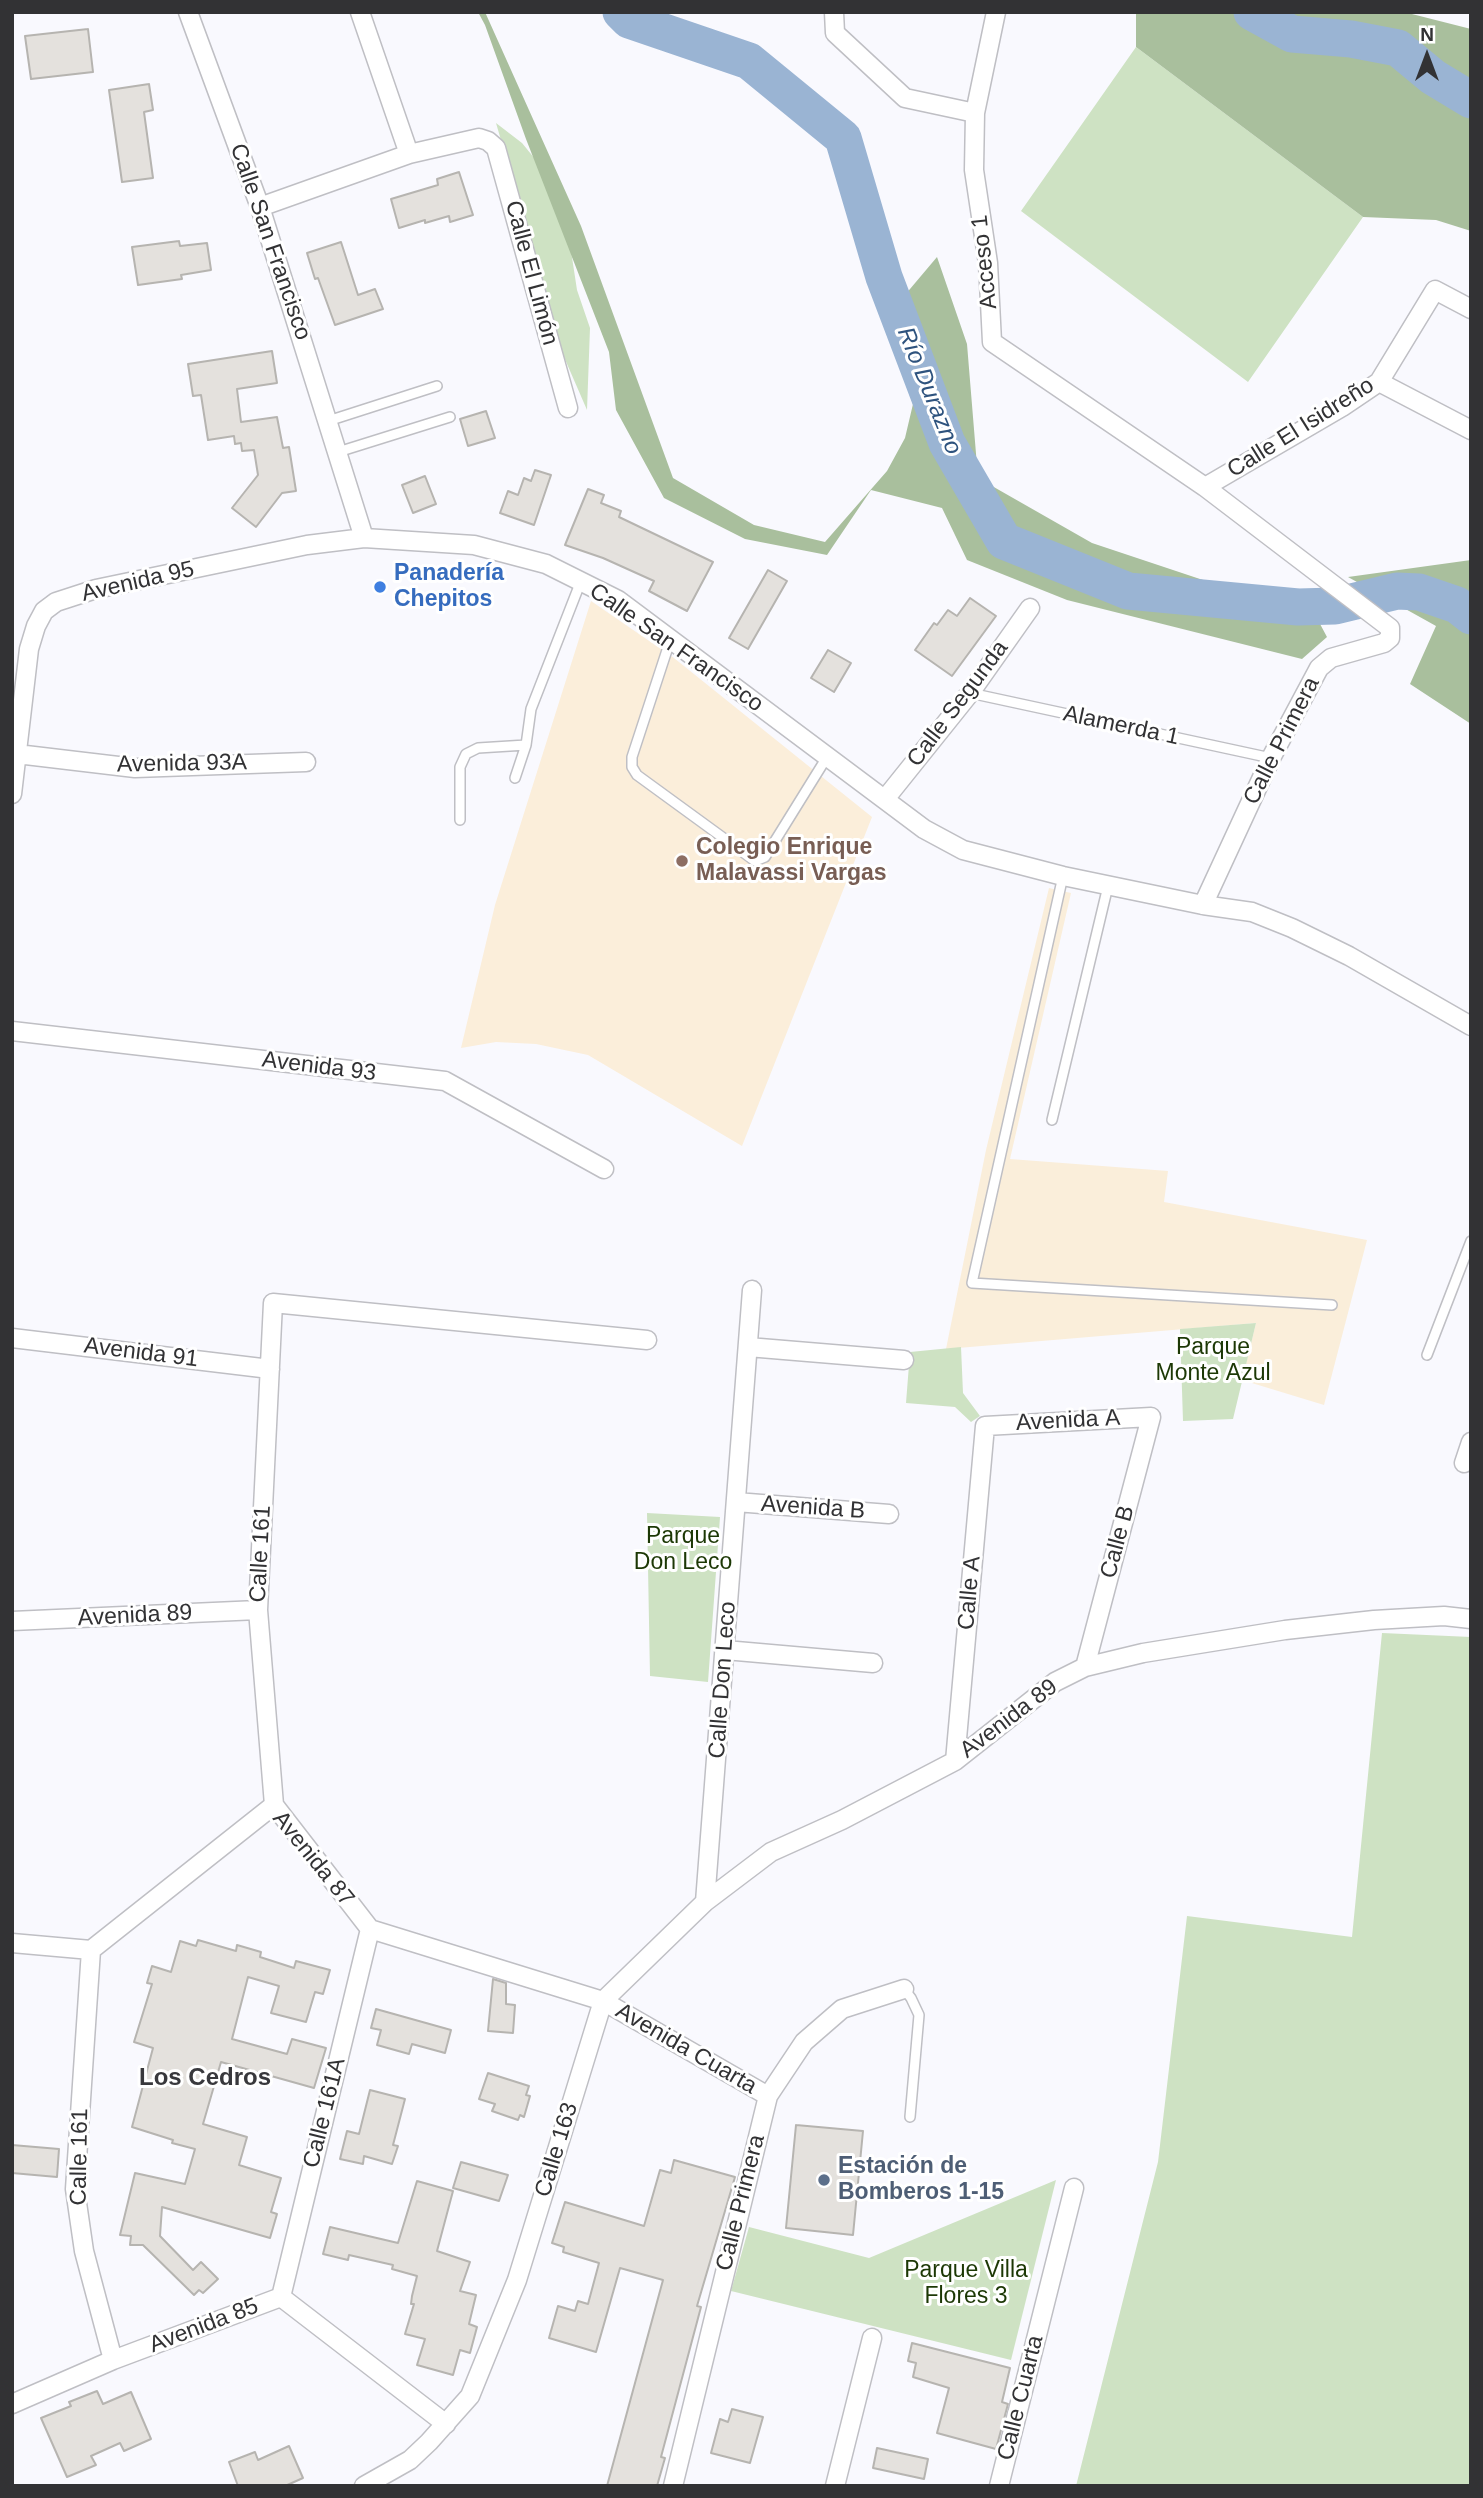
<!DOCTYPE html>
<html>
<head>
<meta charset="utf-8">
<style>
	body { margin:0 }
	#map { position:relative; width:1483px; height:2498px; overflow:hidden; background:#f9f9fe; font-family:Arial,sans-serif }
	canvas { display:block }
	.frame { position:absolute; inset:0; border:14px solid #323234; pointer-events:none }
	.north { position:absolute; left:1392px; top:21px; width:70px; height:70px; -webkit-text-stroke:5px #fff; paint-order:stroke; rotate:0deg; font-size:19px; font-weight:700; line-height:28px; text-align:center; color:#323234 }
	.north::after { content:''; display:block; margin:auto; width:24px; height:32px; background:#323234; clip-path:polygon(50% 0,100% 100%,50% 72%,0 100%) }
</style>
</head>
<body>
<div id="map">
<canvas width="1483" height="2498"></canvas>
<div class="frame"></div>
<div class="north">N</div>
</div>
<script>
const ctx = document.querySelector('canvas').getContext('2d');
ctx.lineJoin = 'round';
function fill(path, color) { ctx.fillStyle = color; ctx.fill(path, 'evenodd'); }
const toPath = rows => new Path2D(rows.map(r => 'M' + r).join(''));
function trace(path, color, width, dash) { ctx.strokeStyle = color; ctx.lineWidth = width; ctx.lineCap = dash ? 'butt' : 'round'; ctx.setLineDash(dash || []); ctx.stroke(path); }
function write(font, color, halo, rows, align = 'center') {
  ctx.font = font + ' Arial,sans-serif'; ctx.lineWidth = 6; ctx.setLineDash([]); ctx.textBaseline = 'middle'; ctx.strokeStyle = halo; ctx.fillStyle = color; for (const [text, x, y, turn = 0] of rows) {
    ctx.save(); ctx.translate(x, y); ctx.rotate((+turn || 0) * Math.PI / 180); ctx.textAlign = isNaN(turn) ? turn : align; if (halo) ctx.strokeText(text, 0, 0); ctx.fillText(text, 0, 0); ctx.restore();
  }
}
fill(toPath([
	[1049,888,1071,893,1010,1159,1168,1171,1164,1202,1367,1240,1324,1405,1242,1380,1256,1323,946,1349,986,1150]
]), '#faeeda');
fill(toPath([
	[591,601,674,658,872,817,742,1146,588,1055,536,1044,496,1042,461,1048,495,905]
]), '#fbeeda');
fill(toPath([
	[1136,47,1363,217,1248,382,1021,211],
	[496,123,522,143,562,192,577,290,590,328,587,410,564,357],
	[1256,1323,1233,1419,1183,1421,1180,1329],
	[961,1347,963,1393,980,1416,971,1422,955,1407,906,1403,910,1352],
	[647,1513,720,1517,708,1682,650,1676],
	[1382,1633,1471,1637,1471,2486,1076,2486,1158,2162,1187,1916,1352,1937],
	[1056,2180,1011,2360,731,2291,749,2227,869,2258]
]), '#cee2c3');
fill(toPath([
	[478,12,485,12,581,226,673,478,754,525,825,542,887,471,905,438,913,404,883,321,937,257,967,344,978,478,1092,543,1212,583,1304,594,1327,637,1302,659,1067,600,967,560,942,508,871,490,827,555,745,539,664,498,616,410,609,352,526,139,485,25],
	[1136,12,1404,12,1471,29,1471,231,1436,220,1363,217,1136,47],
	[1471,560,1471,724,1410,684,1436,626,1348,577]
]), '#a9bf9d');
trace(toPath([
	[621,12,629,20,749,61,843,138,884,277,947,443,1004,541,1128,591,1298,607,1335,606,1397,591,1419,592,1457,605,1471,616],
	[1252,12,1292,34,1351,39,1398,48,1433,77,1471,100]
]), '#9ab4d3', 37);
const building = toPath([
	[88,29,93,72,31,79,25,36,88,29],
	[149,84,153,110,144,112,153,178,122,182,109,90,149,84],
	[459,172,473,215,450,222,449,216,425,223,425,220,399,228,391,199,438,185,437,179,459,172],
	[179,241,180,246,207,243,211,270,181,275,182,279,138,285,132,247,179,241],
	[341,242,358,295,375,289,383,309,335,325,318,278,315,279,307,253,341,242],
	[272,351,277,383,237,389,241,422,277,417,283,448,289,447,296,491,282,493,256,527,232,508,258,475,254,450,242,451,241,443,235,444,234,436,208,440,201,395,193,396,188,364,272,351],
	[486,411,495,438,468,446,460,419,486,411],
	[535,470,551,475,534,525,500,513,508,491,518,495,524,478,531,481,535,470],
	[425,476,436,504,413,513,402,485,425,476],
	[588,489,604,495,601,503,621,511,619,517,713,562,687,611,649,591,654,581,603,558,565,545,588,489],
	[768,570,787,581,748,649,729,638,768,570],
	[970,598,996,616,952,676,915,650,934,623,937,625,948,610,957,616,970,598],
	[828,650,851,663,834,692,811,678,828,650],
	[198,1940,236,1951,237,1945,261,1952,260,1957,294,1968,296,1961,330,1970,323,1994,315,1992,306,2022,271,2013,279,1986,248,1977,232,2039,287,2054,292,2039,326,2048,314,2088,221,2062,203,2124,247,2137,239,2165,281,2178,271,2212,277,2214,270,2238,162,2207,160,2236,193,2270,201,2262,218,2279,203,2293,199,2290,194,2295,143,2245,130,2245,131,2236,120,2235,135,2173,185,2184,195,2149,172,2143,173,2140,132,2127,153,2048,134,2042,152,1984,147,1983,152,1966,171,1972,180,1941,196,1946,198,1940],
	[493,1979,506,1983,506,2004,515,2005,513,2033,488,2031,493,1979],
	[376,2009,451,2030,445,2053,412,2044,409,2054,377,2045,381,2030,371,2028,376,2009],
	[488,2073,529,2086,526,2095,530,2096,524,2117,520,2115,518,2120,492,2111,495,2104,479,2099,488,2073],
	[370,2090,405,2099,393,2145,398,2146,392,2164,364,2156,363,2164,340,2159,347,2131,359,2134,370,2090],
	[796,2125,863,2131,853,2235,786,2228,796,2125],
	[12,2145,59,2149,57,2177,12,2173,12,2145],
	[674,2160,735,2177,697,2306,701,2307,661,2457,665,2458,657,2486,607,2486,663,2280,620,2268,596,2352,549,2338,558,2306,575,2311,578,2301,588,2304,599,2263,563,2252,564,2247,552,2243,565,2202,644,2226,660,2170,671,2173,674,2160],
	[461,2162,508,2175,499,2201,453,2188,461,2162],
	[417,2181,453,2191,437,2251,470,2262,460,2291,476,2295,469,2324,477,2327,470,2353,460,2350,453,2375,417,2365,425,2339,405,2334,414,2304,411,2304,412,2296,417,2276,392,2269,393,2265,349,2255,348,2260,323,2254,330,2227,398,2243,417,2181],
	[912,2343,1010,2368,1002,2402,1008,2404,996,2449,937,2433,949,2388,913,2377,916,2363,908,2361,912,2343],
	[97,2391,103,2404,131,2392,151,2439,124,2451,120,2443,91,2456,96,2465,67,2477,41,2418,71,2406,69,2402,97,2391],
	[732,2409,763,2417,750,2463,711,2453,720,2419,728,2422,732,2409],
	[289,2446,303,2478,285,2486,238,2486,229,2462,255,2452,258,2460,289,2446],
	[877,2448,928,2459,924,2479,873,2468,877,2448]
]);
fill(building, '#e4e1dd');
trace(building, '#b6b4b0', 2);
const lane = toPath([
	[328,421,437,386],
	[338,452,450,417],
	[670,641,632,757,632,767,637,775,755,861,765,857,827,757],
	[970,693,1271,758],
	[515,778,526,745],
	[460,820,460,767,466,754,478,748,526,745,531,709,581,581],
	[1063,876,972,1283,1332,1305],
	[1052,1120,1108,886],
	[1427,1355,1471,1241],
	[904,1989,911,1998,919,2015,910,2117]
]);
const street = toPath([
	[188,12,260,207,364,538,474,545,546,564,618,600,924,829,963,850,1063,876,1203,905,1252,912,1292,928,1349,956,1471,1026],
	[360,12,409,154],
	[834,12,835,33,905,98,975,113,974,170,988,263,992,342,1205,487,1390,628,1390,638,1384,643,1331,658,1319,668,1271,758,1203,905],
	[975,113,996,12],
	[260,207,409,154,479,138,488,141,496,148,568,408],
	[1379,382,1471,430],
	[1205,487,1342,407,1379,382,1435,290,1471,309],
	[17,754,135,768,306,762],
	[12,794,29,649,36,626,44,611,56,602,96,589,307,545,364,538],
	[885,799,970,693,1030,608],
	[12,1031,445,1081,604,1169],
	[12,1338,270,1369],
	[748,1347,904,1360],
	[1464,1463,1471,1442],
	[736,1502,889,1514],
	[12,1621,258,1610],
	[725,1650,873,1663],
	[955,1761,985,1426,1151,1417,1085,1667],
	[274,1805,258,1610,273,1303,647,1340],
	[274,1805,370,1929,603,2001,768,2096],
	[705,1902,752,1290],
	[12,1943,91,1950,274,1805],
	[91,1950,75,2189,84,2251,113,2360],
	[281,2297,370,1929],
	[281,2297,446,2424],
	[12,2404,113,2360,281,2297],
	[364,2486,410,2460,429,2442,470,2396,517,2280,603,2001,705,1902,771,1852,842,1820,955,1761,1055,1682,1085,1667,1143,1653,1285,1630,1374,1620,1444,1616,1471,1619],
	[673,2486,768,2096,804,2042,842,2009,904,1989],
	[835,2486,872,2338],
	[999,2486,1074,2188]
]);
trace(lane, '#bfbfc4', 12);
trace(street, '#bfbfc4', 21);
trace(lane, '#fff', 9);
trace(street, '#fff', 18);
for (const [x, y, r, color] of [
	[380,587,7,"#3f7fe0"],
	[682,861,7,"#8d6e63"],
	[824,2180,7,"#5c6f8a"]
]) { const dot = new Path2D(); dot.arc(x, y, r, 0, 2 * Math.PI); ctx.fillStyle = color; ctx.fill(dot); trace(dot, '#fff', 2.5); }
write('23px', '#323234', '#fff', [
	["Calle San Francisco",270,242,71],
	["Acceso 1",985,262,-96],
	["Calle El Limón",531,273,75],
	["Calle El Isidreño",1301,428,-32],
	["Avenida 95",138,582,-13],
	["Calle San Francisco",676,648,35],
	["Calle Segunda",958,704,-53],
	["Alamerda 1",1121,726,12],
	["Calle Primera",1282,741,-63],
	["Avenida 93A",182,764,-1],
	["Avenida 93",319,1067,7],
	["Avenida 91",141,1353,7],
	["Avenida A",1068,1421,-3],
	["Avenida B",813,1508,4],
	["Calle B",1118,1542,-75],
	["Calle 161",261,1554,-87],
	["Calle A",970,1593,-85],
	["Avenida 89",135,1616,-3],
	["Calle Don Leco",723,1680,-86],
	["Avenida 89",1009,1719,-37],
	["Avenida 87",313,1859,51],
	["Avenida Cuarta",686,2049,30],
	["Calle 161A",325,2113,-76],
	["Calle 163",557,2150,-73],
	["Calle 161",80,2157,-89],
	["Calle Primera",741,2203,-76],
	["Avenida 85",204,2326,-21],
	["Calle Cuarta",1021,2398,-76]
]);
write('bold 23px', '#366cbe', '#fff', [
	["Panadería",394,574],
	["Chepitos",394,600]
], 'left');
write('bold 23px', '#785e54', '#fff', [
	["Colegio Enrique",696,848],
	["Malavassi Vargas",696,874]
], 'left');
write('23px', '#1c3805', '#fff', [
	["Parque",1213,1348],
	["Monte Azul",1213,1374],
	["Parque",683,1537],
	["Don Leco",683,1563],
	["Parque Villa",966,2271],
	["Flores 3",966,2297]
]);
write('bold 23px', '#4e5e75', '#fff', [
	["Estación de",838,2167],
	["Bomberos 1-15",838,2193]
], 'left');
write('italic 24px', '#2e537e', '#fff', [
	["Río Durazno",929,391,68]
]);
write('bold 24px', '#38383c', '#fff', [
	["Los Cedros",205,2078]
]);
</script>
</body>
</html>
